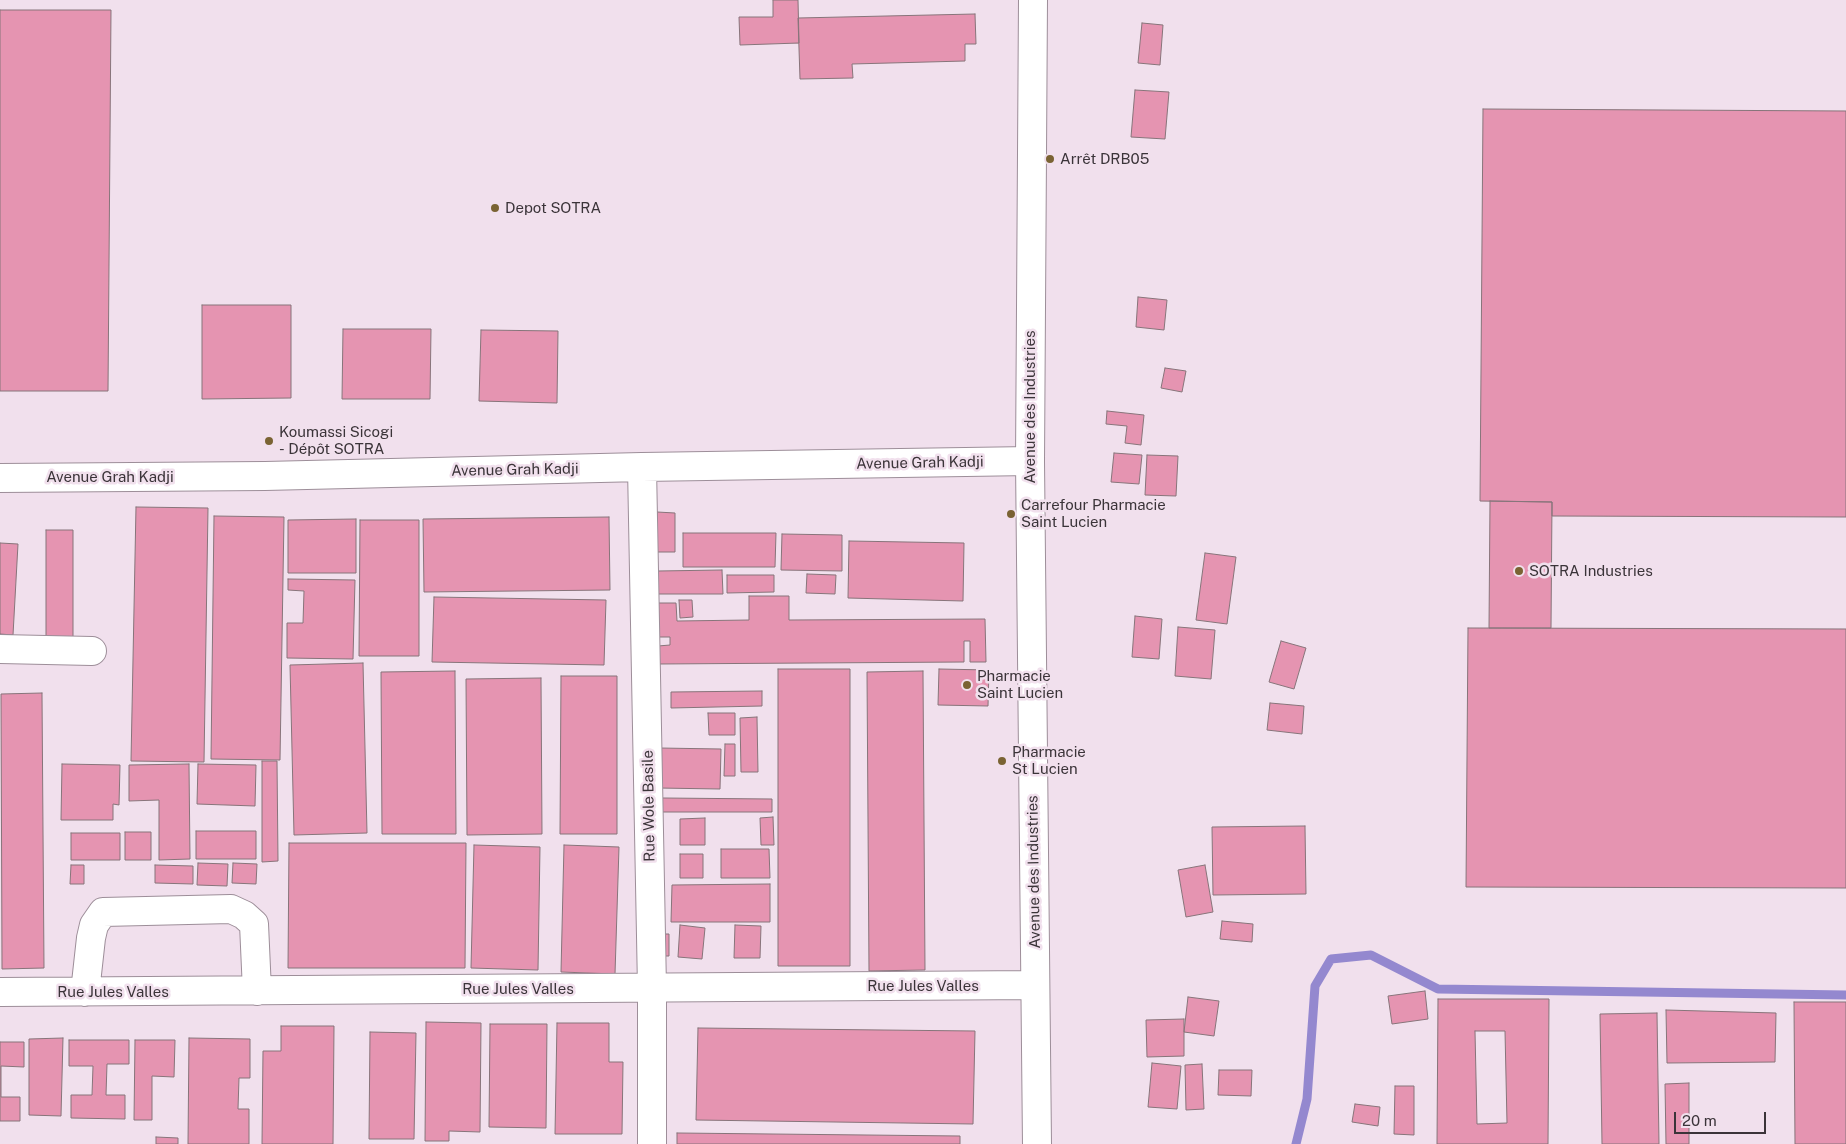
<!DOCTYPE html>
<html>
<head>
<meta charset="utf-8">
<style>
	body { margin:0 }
	#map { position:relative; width:1846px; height:1144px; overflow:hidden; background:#f1e0ed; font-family:"Public Sans",sans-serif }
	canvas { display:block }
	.scale { position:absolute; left:1674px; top:1112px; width:92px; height:22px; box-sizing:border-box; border:2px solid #3b3439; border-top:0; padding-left:6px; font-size:15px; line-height:18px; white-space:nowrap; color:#3b3439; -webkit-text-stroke:4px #f1e0ed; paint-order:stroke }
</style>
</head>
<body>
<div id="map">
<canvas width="1846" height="1144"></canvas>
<div class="scale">20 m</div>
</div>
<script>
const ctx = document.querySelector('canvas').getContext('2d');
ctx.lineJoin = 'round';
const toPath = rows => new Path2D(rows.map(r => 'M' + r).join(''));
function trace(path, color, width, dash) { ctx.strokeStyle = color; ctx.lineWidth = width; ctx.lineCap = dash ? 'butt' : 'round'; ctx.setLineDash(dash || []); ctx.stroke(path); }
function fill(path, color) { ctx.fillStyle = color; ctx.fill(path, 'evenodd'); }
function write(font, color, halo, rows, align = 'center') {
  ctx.font = font + ' "Public Sans",sans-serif'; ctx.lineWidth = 5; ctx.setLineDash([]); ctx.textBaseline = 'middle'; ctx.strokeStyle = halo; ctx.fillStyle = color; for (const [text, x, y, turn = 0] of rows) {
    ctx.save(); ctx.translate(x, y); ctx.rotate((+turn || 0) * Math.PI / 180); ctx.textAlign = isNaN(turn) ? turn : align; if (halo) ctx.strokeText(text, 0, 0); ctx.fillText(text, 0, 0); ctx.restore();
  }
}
trace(toPath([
	[1296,1144,1307,1099,1315,986,1331,959,1371,955,1438,989,1846,995]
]), '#9488cf', 9);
const building = toPath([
	[773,0,798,0,799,43,740,45,739,17,773,17,773,0],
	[0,10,111,10,108,391,0,391,0,10],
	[975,14,976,44,965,44,965,61,852,64,853,78,800,79,798,18,975,14],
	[1142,23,1163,25,1160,65,1138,63,1142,23],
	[1135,90,1169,92,1165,139,1131,137,1135,90],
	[1483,109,1846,111,1846,517,1552,516,1552,502,1480,501,1483,109],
	[1138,297,1167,300,1164,330,1136,327,1138,297],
	[202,305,291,305,291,398,202,399,202,305],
	[343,329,431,329,430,399,342,399,343,329],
	[481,330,558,331,557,403,479,401,481,330],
	[1165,368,1186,371,1182,392,1161,388,1165,368],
	[1107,411,1144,415,1141,445,1125,443,1127,426,1106,424,1107,411],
	[1114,453,1142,455,1139,484,1111,482,1114,453],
	[1147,455,1178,456,1176,496,1145,495,1147,455],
	[1490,501,1552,502,1551,628,1489,628,1490,501],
	[136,507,208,508,204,762,131,761,136,507],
	[657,512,675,513,675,552,657,552,657,512],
	[214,516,284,517,280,760,211,759,214,516],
	[609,517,610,590,424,592,423,519,609,517],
	[356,519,356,573,288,573,288,520,356,519],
	[360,520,419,520,419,656,359,656,360,520],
	[46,530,73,530,73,638,46,638,46,530],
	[683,533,776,533,775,567,683,567,683,533],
	[782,534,842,535,842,571,781,570,782,534],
	[849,541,964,543,963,601,848,598,849,541],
	[0,543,18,544,13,635,0,634,0,543],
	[1205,553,1236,557,1227,624,1196,620,1205,553],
	[722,570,723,594,658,594,658,571,722,570],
	[807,574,836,575,835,594,806,593,807,574],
	[727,575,774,575,774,592,727,593,727,575],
	[288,579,355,580,353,659,287,658,287,623,303,623,304,591,288,590,288,579],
	[749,596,789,596,789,620,985,619,986,662,970,662,970,641,964,641,964,662,658,664,658,646,670,645,670,637,658,637,658,603,676,603,677,621,749,620,749,596],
	[434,597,606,600,604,665,432,662,434,597],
	[679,600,692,600,693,617,680,618,679,600],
	[1135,616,1162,619,1159,659,1132,657,1135,616],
	[1178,627,1215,630,1211,679,1175,676,1178,627],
	[1468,628,1846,629,1846,888,1466,887,1468,628],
	[1281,641,1306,648,1294,689,1269,682,1281,641],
	[363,663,367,833,294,835,290,665,363,663],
	[778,669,850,669,850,966,778,966,778,669],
	[939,669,989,670,988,706,938,705,939,669],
	[455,671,456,834,382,834,381,672,455,671],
	[923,671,925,970,869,971,867,672,923,671],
	[561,676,617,676,617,834,560,834,561,676],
	[541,678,542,834,467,835,466,679,541,678],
	[762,691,762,706,671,708,671,692,762,691],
	[42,693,44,968,2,969,1,694,42,693],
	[1270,703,1304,706,1302,734,1267,730,1270,703],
	[708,713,735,713,735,735,709,735,708,713],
	[757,717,758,772,741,772,740,718,757,717],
	[725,744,735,744,735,776,724,776,725,744],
	[659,748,721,749,720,789,658,788,659,748],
	[262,761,277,761,278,861,262,862,262,761],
	[62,764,120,765,119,805,113,804,113,820,61,820,62,764],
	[189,764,190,859,159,860,159,800,129,801,129,765,189,764],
	[198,764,256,765,255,806,197,804,198,764],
	[662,798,772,799,772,812,662,812,662,798],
	[773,817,774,845,761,845,760,818,773,817],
	[705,818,705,845,680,845,680,819,705,818],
	[1305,826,1306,894,1213,895,1212,827,1305,826],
	[196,831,256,831,256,859,196,859,196,831],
	[125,832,151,832,151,860,125,860,125,832],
	[71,833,120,833,120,860,71,860,71,833],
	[289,843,466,843,465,968,288,968,289,843],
	[474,845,540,847,538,970,471,968,474,845],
	[564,845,619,847,615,974,561,972,564,845],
	[721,849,769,849,770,878,721,878,721,849],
	[680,854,703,854,703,878,680,878,680,854],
	[198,863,228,864,227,886,197,885,198,863],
	[233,863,257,864,256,884,232,883,233,863],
	[71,865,84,865,84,884,70,884,71,865],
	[155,865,193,866,193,884,155,883,155,865],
	[1205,865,1213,912,1186,917,1178,870,1205,865],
	[770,884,770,922,671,922,672,885,770,884],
	[1222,921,1253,924,1252,942,1220,939,1222,921],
	[680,925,705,928,702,959,678,957,680,925],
	[735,925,761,926,760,958,734,958,735,925],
	[657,934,669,934,669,956,658,956,657,934],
	[1425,991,1428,1019,1392,1024,1388,996,1425,991],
	[1188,997,1219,1001,1214,1036,1184,1032,1188,997],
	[1438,999,1549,999,1548,1144,1437,1144,1438,999],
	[1475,1031,1505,1031,1507,1123,1477,1124,1475,1031],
	[1794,1002,1846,1002,1846,1144,1795,1144,1794,1002],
	[1666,1010,1776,1013,1775,1062,1667,1063,1666,1010],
	[1657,1013,1659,1144,1602,1144,1600,1014,1657,1013],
	[1184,1019,1184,1056,1147,1057,1146,1020,1184,1019],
	[426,1022,481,1023,480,1132,449,1131,449,1141,425,1141,426,1022],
	[557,1023,609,1023,609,1062,623,1062,622,1134,555,1134,557,1023],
	[490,1024,547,1024,546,1128,489,1127,490,1024],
	[281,1026,334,1026,333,1144,262,1144,263,1051,281,1051,281,1026],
	[698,1028,975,1031,973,1124,696,1120,698,1028],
	[370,1032,416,1033,414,1139,369,1139,370,1032],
	[63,1038,61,1116,29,1115,29,1039,63,1038],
	[189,1038,250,1039,250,1078,239,1078,238,1109,249,1109,249,1144,188,1144,189,1038],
	[69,1040,129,1040,129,1064,107,1064,106,1095,125,1095,125,1119,71,1118,71,1095,92,1095,93,1066,69,1066,69,1040],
	[135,1040,175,1040,174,1077,152,1076,152,1120,134,1120,135,1040],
	[0,1042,24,1042,24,1067,1,1066,1,1097,20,1097,20,1121,0,1121,0,1042],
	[1152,1063,1181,1066,1177,1109,1148,1107,1152,1063],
	[1202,1064,1204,1109,1186,1110,1185,1065,1202,1064],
	[1219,1070,1252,1070,1251,1096,1218,1095,1219,1070],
	[1689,1083,1689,1144,1666,1144,1665,1084,1689,1083],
	[1395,1086,1414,1086,1414,1135,1394,1134,1395,1086],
	[1355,1104,1380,1107,1378,1126,1352,1122,1355,1104],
	[677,1133,960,1136,960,1144,677,1144,677,1133],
	[156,1137,178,1138,178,1144,156,1144,156,1137]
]);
fill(building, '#e594b1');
trace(building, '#87747a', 1);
const minor = toPath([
	[1033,0,1030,461,1037,1144],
	[642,467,652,988,652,1144],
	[0,478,265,476,642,467,1030,461],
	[0,649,92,651],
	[0,992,1035,985],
	[85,992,91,938,94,925,103,912,231,909,244,915,254,924,257,991]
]);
trace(minor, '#9d8e99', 30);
trace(minor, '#fff', 28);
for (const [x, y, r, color] of [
	[1050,159,5,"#7a6333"],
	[495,208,5,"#7a6333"],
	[269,441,5,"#7a6333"],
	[1011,514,5,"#7a6333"],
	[1519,571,5,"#7a6333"],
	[967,685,5,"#7a6333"],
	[1002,761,5,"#7a6333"]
]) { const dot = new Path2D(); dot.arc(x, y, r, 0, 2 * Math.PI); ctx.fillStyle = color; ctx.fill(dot); trace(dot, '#f1e0ed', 2); }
write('15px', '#3b3439', '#f1e0ed', [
	["Arrêt DRB05",1060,159],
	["Depot SOTRA",505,208],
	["Koumassi Sicogi",279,432],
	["- Dépôt SOTRA",279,449],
	["Carrefour Pharmacie",1021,505],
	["Saint Lucien",1021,522],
	["SOTRA Industries",1529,571],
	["Pharmacie",977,676],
	["Saint Lucien",977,693],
	["Pharmacie",1012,752],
	["St Lucien",1012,769]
], 'left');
write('15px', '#3b3439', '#f1e0ed', [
	["Avenue des Industries",1030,407,-90],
	["Avenue Grah Kadji",920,463,-1],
	["Avenue Grah Kadji",515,470,-1],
	["Avenue Grah Kadji",110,477],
	["Rue Wole Basile",649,806,-91],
	["Avenue des Industries",1034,872,-91],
	["Rue Jules Valles",923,986],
	["Rue Jules Valles",518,989],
	["Rue Jules Valles",113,992]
]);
</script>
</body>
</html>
